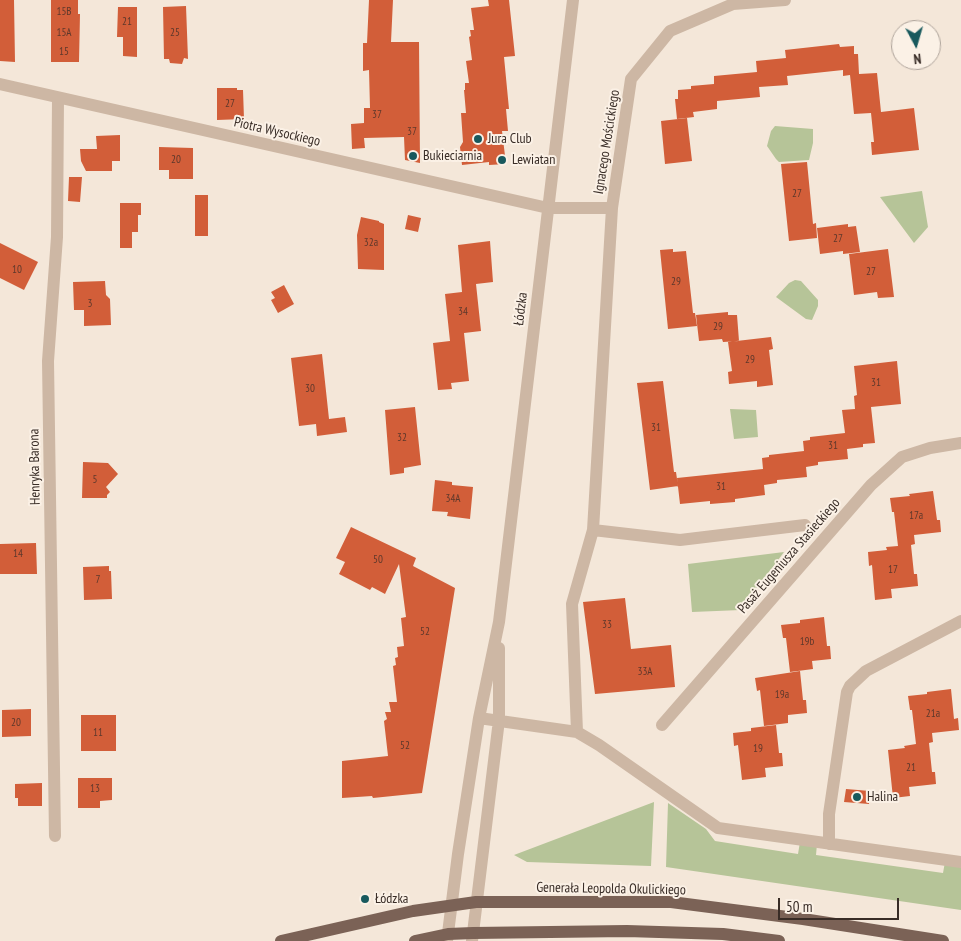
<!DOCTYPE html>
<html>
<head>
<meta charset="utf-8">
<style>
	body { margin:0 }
	#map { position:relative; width:961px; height:941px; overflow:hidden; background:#f4e7d9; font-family:"PT Sans Narrow",sans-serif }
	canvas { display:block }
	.north { position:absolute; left:891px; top:20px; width:50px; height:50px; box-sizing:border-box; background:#fbf1e6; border:1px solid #ada299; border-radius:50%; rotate:174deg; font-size:14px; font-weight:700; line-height:20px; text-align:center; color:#382c26 }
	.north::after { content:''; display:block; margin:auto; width:18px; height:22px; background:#18595d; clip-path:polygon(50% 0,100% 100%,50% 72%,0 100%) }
	.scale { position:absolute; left:778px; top:898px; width:121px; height:22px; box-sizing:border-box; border:2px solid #382c26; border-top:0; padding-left:6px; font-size:15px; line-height:18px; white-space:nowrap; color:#382c26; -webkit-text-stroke:4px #fbf1e6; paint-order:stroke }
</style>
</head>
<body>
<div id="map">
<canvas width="961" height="941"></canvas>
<div class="north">N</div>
<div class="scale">50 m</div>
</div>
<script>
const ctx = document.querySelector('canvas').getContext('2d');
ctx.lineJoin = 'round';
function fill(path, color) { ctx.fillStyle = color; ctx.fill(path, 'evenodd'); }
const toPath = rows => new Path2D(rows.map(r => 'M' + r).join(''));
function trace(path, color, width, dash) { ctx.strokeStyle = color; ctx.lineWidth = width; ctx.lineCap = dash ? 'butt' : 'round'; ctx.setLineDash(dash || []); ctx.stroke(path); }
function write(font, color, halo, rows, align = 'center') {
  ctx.font = font + ' "PT Sans Narrow",sans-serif'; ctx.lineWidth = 4; ctx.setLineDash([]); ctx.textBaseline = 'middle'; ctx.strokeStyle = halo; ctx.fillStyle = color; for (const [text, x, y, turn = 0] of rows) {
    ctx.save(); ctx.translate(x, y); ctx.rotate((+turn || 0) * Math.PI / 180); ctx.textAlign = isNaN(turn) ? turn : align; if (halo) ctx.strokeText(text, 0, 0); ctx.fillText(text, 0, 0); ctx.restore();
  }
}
fill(toPath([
	[775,126,813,129,813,143,809,160,779,162,776,159,767,146,771,131],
	[922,191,928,227,914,243,880,197],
	[795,280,801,281,818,300,818,306,812,320,806,319,776,297,789,283],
	[730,409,756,410,758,437,734,439],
	[784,552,741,610,692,612,688,564],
	[654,802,651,866,527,862,514,855],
	[668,803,706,829,715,841,798,854,800,842,817,844,816,855,943,873,945,862,961,865,961,910,666,867]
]), '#b6c498');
fill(toPath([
	[0,0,14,0,15,62,0,61],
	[51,0,78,0,78,14,80,14,79,62,51,62],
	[369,0,393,0,391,42,419,42,420,163,405,160,404,137,364,138,365,148,352,149,351,124,364,123,364,108,370,108,369,70,363,71,363,43,367,43],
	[488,0,509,0,515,56,504,57,509,109,506,109,508,131,502,131,506,164,489,165,489,162,462,165,460,147,463,142,461,113,466,113,464,90,465,90,465,83,469,83,466,61,472,60,469,37,471,36,470,30,474,30,471,8,489,6],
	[186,6,188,59,184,58,182,64,170,63,169,59,164,59,163,7],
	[118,7,137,7,137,57,123,56,123,37,117,37],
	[839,44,840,47,854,46,854,54,858,54,859,74,877,73,881,112,914,108,919,150,872,155,871,142,874,142,871,113,854,114,850,75,843,76,843,70,787,76,788,85,759,87,760,97,717,101,717,109,693,112,694,117,677,119,675,99,678,99,678,90,691,89,691,86,714,84,714,76,757,72,756,61,786,58,785,50],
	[217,88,237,88,237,90,243,90,244,119,217,120],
	[687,118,692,161,665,164,661,121],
	[120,135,120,161,112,161,112,171,86,171,81,161,80,149,97,149,96,136],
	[159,147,193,148,193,179,169,179,169,170,159,170],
	[807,162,813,224,816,223,817,238,789,241,781,164],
	[69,177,82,177,80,202,68,201],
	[195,195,208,195,208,236,195,236],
	[120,203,141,203,141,215,138,215,138,232,132,232,132,248,120,248],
	[408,215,421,218,418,232,405,229],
	[361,217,379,221,379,222,384,224,384,270,358,269,357,235],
	[848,224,848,227,856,226,860,252,843,254,843,251,820,254,817,228],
	[490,241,493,282,476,284,481,331,464,333,469,381,451,383,452,389,438,390,433,343,450,341,445,294,462,292,458,245],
	[0,243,38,262,24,290,0,278],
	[673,249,673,252,686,251,693,313,695,313,697,326,668,329,660,250],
	[888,249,894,297,878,298,877,292,854,295,849,254],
	[105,281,106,295,110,299,111,325,84,326,84,310,74,310,73,282],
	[284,285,294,304,278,313,271,300,275,298,271,292],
	[728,312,728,315,737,315,739,341,723,342,722,339,699,341,696,315],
	[771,337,773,349,769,350,773,385,757,387,757,381,729,384,728,372,732,371,728,342],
	[322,354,329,419,345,417,347,432,317,436,316,424,299,426,291,358],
	[897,361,901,404,871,407,875,443,863,444,863,447,847,449,848,459,818,462,818,465,806,467,807,477,777,480,777,483,764,485,765,495,735,499,735,502,710,504,710,501,680,504,677,478,763,469,762,458,769,457,769,455,804,451,803,441,810,440,810,437,845,433,842,410,855,409,854,396,857,395,854,366],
	[663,381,674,472,676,472,678,486,650,490,637,383],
	[415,407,421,465,404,468,404,473,390,475,385,410],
	[83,462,108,463,118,474,106,487,110,492,107,495,107,498,82,498],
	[435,480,452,482,452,485,473,487,470,519,447,516,448,512,432,511],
	[933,491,937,520,940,520,941,532,914,535,915,544,911,545,914,574,917,574,918,586,891,589,892,598,875,600,872,565,869,566,868,552,887,550,886,547,898,546,894,512,892,512,890,498,910,496,909,494],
	[351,527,416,558,413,566,455,588,422,793,373,798,372,796,342,798,342,761,388,756,384,721,387,719,385,712,391,712,389,702,397,702,393,666,396,665,395,658,398,657,397,647,404,646,401,618,406,617,399,564,385,594,372,587,370,590,339,574,345,562,336,558],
	[36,543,37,574,0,574,0,544],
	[109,566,109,571,111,571,112,599,84,600,83,567],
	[625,598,631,649,671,645,675,687,595,694,583,602],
	[824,617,827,646,830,646,831,659,812,661,813,669,790,672,786,638,783,638,781,625,800,623,800,620],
	[800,671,803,700,806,700,807,713,788,715,788,723,764,726,760,690,757,691,755,678],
	[951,689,954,719,958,718,959,730,932,733,933,742,929,743,932,772,935,772,936,784,909,787,910,796,893,798,888,750,905,748,904,746,916,744,912,710,910,710,908,696,927,694,927,692],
	[31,709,31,736,2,737,2,710],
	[81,715,116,715,116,751,81,751],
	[776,725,779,753,782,753,783,766,765,768,766,777,742,780,738,745,734,746,733,733,751,731,751,728],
	[78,778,112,778,112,800,100,801,100,808,78,808],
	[42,783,42,806,18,806,18,798,15,798,15,784],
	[846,789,870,791,869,804,844,802]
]), '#d25e39');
trace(toPath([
	[0,84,548,208,612,208],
	[593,530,680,540,805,525],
	[479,718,577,732,599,745,718,828,961,862],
	[662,725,871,485,902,457,930,448,961,443],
	[577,732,572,604,593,530,612,208,631,79,670,31,733,4,785,0],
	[55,836,48,361,57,237,58,98],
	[829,844,829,814,847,692,850,686,866,671,961,621],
	[447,941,458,854,479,718,499,622,573,0],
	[472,941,499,720,499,648]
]), '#cdb7a4', 12);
trace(toPath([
	[281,941,413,911,476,902,671,902,803,919,943,941],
	[415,941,448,934,473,933,627,931,723,934,779,941]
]), '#7b6256', 12);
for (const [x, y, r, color] of [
	[478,139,5,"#18595d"],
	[413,156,5,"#18595d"],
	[502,160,5,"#18595d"],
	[857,797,5,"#18595d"],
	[365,899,5,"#18595d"]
]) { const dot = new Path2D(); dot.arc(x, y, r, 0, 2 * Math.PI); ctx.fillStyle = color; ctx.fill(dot); trace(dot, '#fbf1e6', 2); }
write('11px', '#5e382b', null, [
	["15B",64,12],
	["21",127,22],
	["15A",64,33],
	["25",175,33],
	["15",64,52],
	["27",230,104],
	["37",377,115],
	["37",412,132],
	["20",176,160],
	["27",797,194],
	["27",838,239],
	["32a",371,243],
	["10",17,270],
	["27",871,272],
	["29",676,282],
	["3",90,304],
	["34",463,312],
	["29",718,327],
	["29",750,360],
	["31",876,383],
	["30",310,389],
	["31",656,428],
	["32",402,438],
	["31",833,446],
	["5",95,480],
	["31",721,487],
	["34A",453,499],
	["17a",916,516],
	["14",18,554],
	["50",378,560],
	["17",893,570],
	["7",98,580],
	["33",607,625],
	["52",425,632],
	["19b",807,642],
	["33A",645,672],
	["19a",782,695],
	["21a",933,714],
	["20",16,723],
	["11",98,733],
	["52",405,746],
	["19",758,749],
	["21",911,768],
	["13",95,789]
]);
write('14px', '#382c26', '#fbf1e6', [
	["Piotra Wysockiego",277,132,13],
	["Ignacego Mościckiego",607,142,-81],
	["Łódzka",521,309,-83],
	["Henryka Barona",35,467,-91],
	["Pasaż Eugeniusza Stasieckiego",789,556,-49],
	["Generała Leopolda Okulickiego",611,889,1]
]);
write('14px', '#382c26', '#fbf1e6', [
	["Jura Club",488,139],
	["Bukieciarnia",423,156],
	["Lewiatan",512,160],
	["Halina",867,797],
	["Łódzka",375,899]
], 'left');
</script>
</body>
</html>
